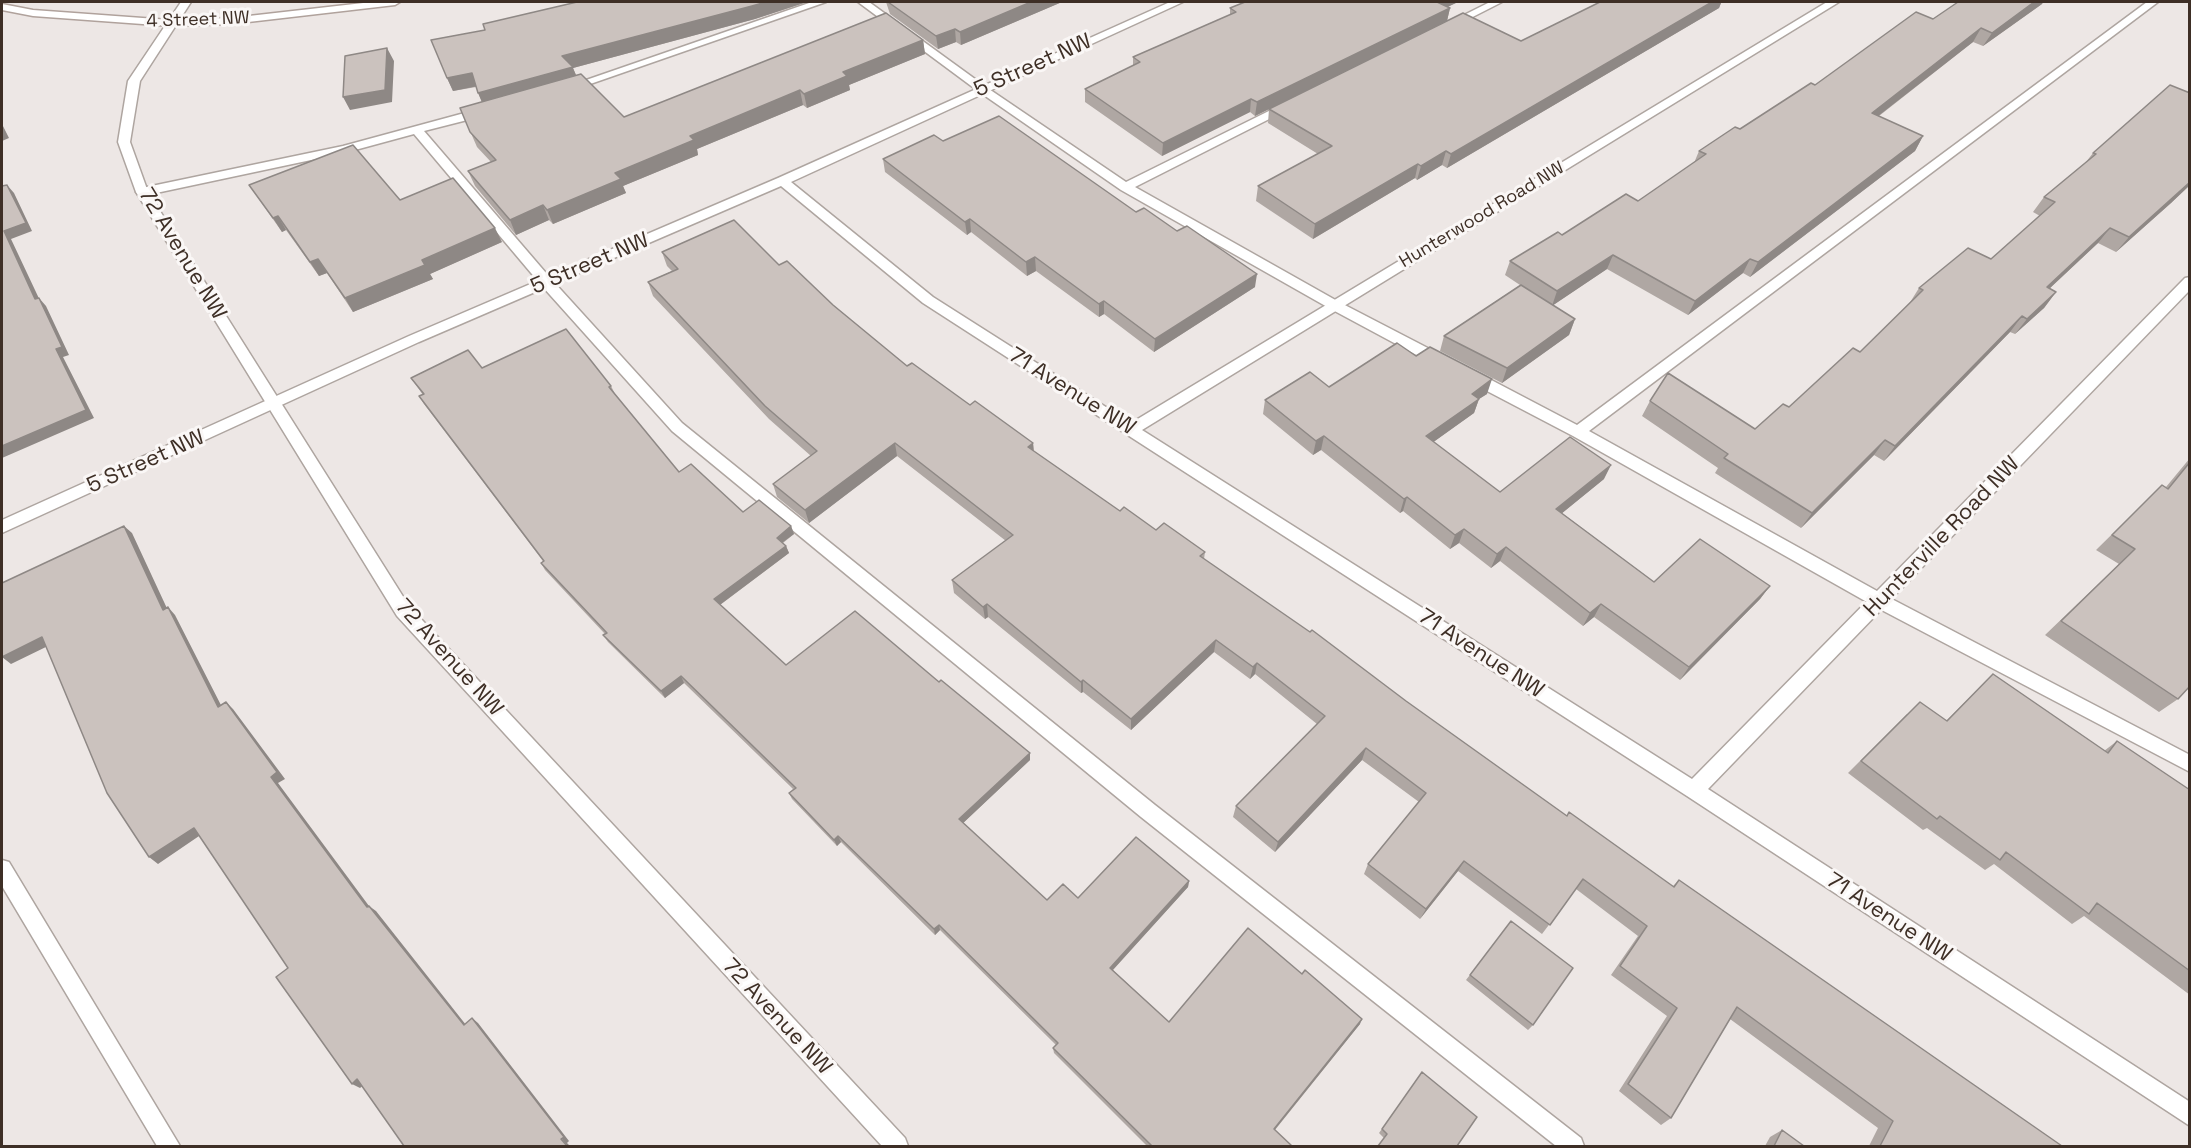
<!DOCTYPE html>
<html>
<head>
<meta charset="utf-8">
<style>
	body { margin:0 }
	#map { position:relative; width:2191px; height:1148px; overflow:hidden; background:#ede7e5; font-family:"Space Grotesk",sans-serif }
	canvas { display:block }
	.frame { position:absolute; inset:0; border:3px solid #3e2f26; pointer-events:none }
</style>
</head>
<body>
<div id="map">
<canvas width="2191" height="1148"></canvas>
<div class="frame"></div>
</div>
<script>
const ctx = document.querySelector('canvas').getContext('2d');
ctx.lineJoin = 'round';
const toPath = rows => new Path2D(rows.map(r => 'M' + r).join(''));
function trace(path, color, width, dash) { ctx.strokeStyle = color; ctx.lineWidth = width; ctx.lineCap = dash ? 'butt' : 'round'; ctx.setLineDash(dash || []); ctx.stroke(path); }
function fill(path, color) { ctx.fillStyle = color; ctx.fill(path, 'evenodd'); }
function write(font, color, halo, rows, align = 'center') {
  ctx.font = font + ' "Space Grotesk",sans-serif'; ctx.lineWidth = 6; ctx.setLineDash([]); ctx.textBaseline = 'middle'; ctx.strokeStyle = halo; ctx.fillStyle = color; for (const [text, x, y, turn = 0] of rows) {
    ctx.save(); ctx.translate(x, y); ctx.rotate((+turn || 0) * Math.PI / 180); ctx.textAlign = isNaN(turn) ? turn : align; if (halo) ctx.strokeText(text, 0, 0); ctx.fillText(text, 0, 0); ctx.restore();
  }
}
const service = toPath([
	[812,2,826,2,573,90,569,91,563,88,812,2],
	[858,2,869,2,986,87,1126,182,1285,103,1293,103,1293,107,1135,187,1339,302,1447,358,1449,362,1447,366,1437,366,1329,308,1121,190,978,91,858,2],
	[1490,2,1502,2,1453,27,1449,28,1444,25,1490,2],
	[2147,2,2158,2,1589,431,1886,596,2190,755,2190,772,1874,606,1573,436,1466,380,1464,376,1466,372,1476,372,1577,425,2147,2],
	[483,108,489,112,487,115,424,131,552,280,682,423,1155,805,1581,1138,1584,1146,1556,1146,1141,817,672,431,542,286,414,134,344,153,142,196,136,192,142,188,343,146,483,108],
	[2,860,9,862,180,1146,157,1146,2,886,2,860]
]);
const minor = toPath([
	[1170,2,1183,2,791,182,933,297,1131,423,1827,2,1839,2,1142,430,1692,779,2185,278,2190,277,2190,290,1708,789,2190,1102,2190,1126,1687,796,923,303,781,186,419,342,2,533,2,520,409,336,778,178,1170,2]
]);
const tertiary = toPath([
	[181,2,191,2,140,81,130,142,148,192,409,606,905,1138,908,1146,882,1146,397,616,136,192,118,142,128,81,181,2]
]);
const secondary = toPath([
	[372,2,400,2,395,5,231,24,170,26,33,16,2,10,2,4,33,10,170,20,231,18,372,2]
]);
trace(service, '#aea5a0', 3);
trace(minor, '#aea5a0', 3);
trace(tertiary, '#aea5a0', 3);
trace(secondary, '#b0a29c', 3);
fill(service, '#fff');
fill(minor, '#fff');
fill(tertiary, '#fff');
fill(secondary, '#fff');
fill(toPath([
	[577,2,807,2,755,19,573,68,576,75,624,117,923,40,925,54,849,85,850,90,807,108,803,105,697,149,698,155,623,186,626,193,553,224,549,220,516,235,475,186,468,171,491,162,477,147,460,108,482,102,476,87,453,91,447,78,485,30],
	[886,2,1062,2,961,45,956,42,938,49,890,14],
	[1245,2,1458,2,1447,7,1450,8,1447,21,1255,116,1250,112,1162,156,1085,102,1085,89,1133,66,1133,57,1230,15,1230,8],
	[1958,2,2043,2,2042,4,1983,46,1973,42,1879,116,1923,136,1915,151,1750,277,1743,273,1688,315,1607,269,1553,305,1575,319,1569,335,1502,383,1440,351,1444,336,1520,285,1505,275,1510,261,1562,235,1638,201,1694,163,1699,151,1740,129,1815,85,1933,19],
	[1721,3,1719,8,1447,168,1442,165,1417,180,1415,178,1313,239,1256,201,1258,186,1318,154,1268,123,1269,109,1521,41],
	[2190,93,2190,185,2171,203,2116,252,2098,243,2049,289,2056,292,2044,308,2015,334,2010,332,1884,461,1874,455,1801,528,1715,473,1718,468,1642,416,1650,401,1755,429,1789,407,1860,352,1909,304,1919,288,1991,259,2040,216,2033,212,2044,197,2086,162,2093,153],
	[943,141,1136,212,1255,287,1154,352,1104,314,1099,317,1036,271,1027,276,971,232,967,235,885,172,883,159],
	[249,185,400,200,502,242,430,274,433,279,353,312,327,273,319,276,286,230,282,232],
	[662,252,779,265,833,305,907,366,1033,443,1034,451,1120,511,1156,530,1205,552,1204,559,1567,816,1673,886,1679,880,2062,1146,1869,1146,1878,1128,1730,1019,1671,1118,1661,1125,1619,1091,1667,1016,1611,975,1638,936,1576,889,1542,934,1458,871,1420,919,1364,874,1368,864,1419,802,1362,760,1275,852,1233,817,1236,806,1317,724,1255,674,1250,679,1214,652,1131,730,1083,692,1081,693,988,617,985,619,954,593,952,580,1006,541,897,456,809,523,777,497,773,484,811,456,769,419,653,296,648,282,672,271,667,266],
	[1416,356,1487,394,1479,399,1474,413,1433,442,1500,492,1604,479,1562,513,1654,582,1770,586,1760,599,1680,680,1594,617,1583,626,1500,561,1491,568,1459,543,1450,549,1403,511,1400,513,1321,450,1313,455,1263,414,1265,400,1329,387],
	[482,368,611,386,615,394,679,472,743,512,791,526,794,534,783,543,786,546,789,553,720,605,786,665,939,682,1030,753,1030,760,963,823,1047,900,1078,898,1189,881,1188,887,1113,970,1169,1022,1360,1024,1275,1130,1292,1146,1147,1146,1054,1053,1053,1048,1056,1045,940,930,935,935,841,842,837,846,792,799,789,793,793,789,684,683,665,698,608,642,603,635,605,634,545,570,541,563,543,561,424,404,419,396,423,395,411,378],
	[2190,458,2190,686,2178,699,2159,712,2045,635,2119,564,2096,550,2162,485,2166,487],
	[1993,674,2104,751,2117,741,2190,790,2190,995,2084,916,2072,924,1994,864,1985,870,1927,828,1923,830,1848,773,1907,714,1946,721],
	[1511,921,1533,1025,1528,1030,1466,980],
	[1422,1072,1457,1146,1384,1138,1379,1133],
	[1782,1130,1804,1146,1765,1146,1770,1137]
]), '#afa7a3');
fill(toPath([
	[766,2,807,2,755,19,573,68,578,80,484,107,478,93,562,56],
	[1031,2,1062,2,961,45,960,32],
	[1436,2,1458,2,1433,14],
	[1712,2,1724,2,1721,3,1719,8,1447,168,1451,154],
	[2034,2,2043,2,2042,4,1983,46,1992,33],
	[1450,8,1447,21,1255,116,1257,102],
	[1981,28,1973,42,1864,127,1872,113],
	[955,29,956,42,938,49,936,36],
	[923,40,925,54,849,85,850,90,807,108,804,94,843,72],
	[387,48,394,61,392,102,350,110,343,97],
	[472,73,478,86,453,91,447,78],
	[800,90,803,105,697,149,698,155,623,186,626,193,553,224,547,210,615,173,690,136],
	[1251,99,1250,112,1162,156,1163,143],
	[2,124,9,138,2,141],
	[1923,136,1915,151,1750,277,1758,262],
	[1446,151,1442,165,1417,180,1421,166],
	[1418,164,1415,178,1313,239,1315,224],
	[2190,182,2190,185,2171,203,2116,252,2129,237],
	[7,185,14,193,32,231,11,239,43,307,35,299,4,231],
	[543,205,549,220,516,235,510,220],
	[278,216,286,230,282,232,273,218],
	[970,219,971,232,967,235,965,222],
	[495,228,502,242,430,274,433,279,353,312,345,298,422,260],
	[2110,228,2098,243,2034,303,2047,287],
	[1613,255,1607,269,1552,306,1557,291],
	[1035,257,1036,271,1027,276,1026,262],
	[318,259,327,273,319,276,310,262],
	[1750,259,1743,273,1688,315,1695,301],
	[1257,274,1255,287,1154,352,1155,339],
	[2056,292,2044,308,2015,334,2027,319],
	[39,298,46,306,69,355,63,357,94,418,2,458,2,446,56,349],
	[1104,301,1104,314,1099,317,1099,304],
	[2022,316,2010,332,1884,461,1895,446],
	[1575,319,1569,335,1502,383,1507,368],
	[1492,379,1487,394,1479,399,1474,413,1421,451,1426,436,1472,394],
	[1324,436,1321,450,1313,455,1316,441],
	[1885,440,1874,455,1801,528,1812,513],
	[895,443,897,456,809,523,805,510],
	[1033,443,1034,456,1028,447],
	[1611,465,1604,479,1550,523,1556,509],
	[1407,497,1403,511,1400,513,1404,499],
	[124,526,132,533,171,617,163,610],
	[791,526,794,534,779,545,777,538],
	[1464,529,1459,543,1450,549,1455,535],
	[786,546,789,553,717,607,714,599],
	[1506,547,1500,561,1491,568,1497,554],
	[1770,586,1760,599,1680,680,1689,667],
	[987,604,988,617,985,619,983,607],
	[1601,604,1594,617,1583,626,1590,613],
	[168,607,175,615,225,713,218,707],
	[42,637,50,645,11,664,2,657],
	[1216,640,1214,652,1131,730,1131,719],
	[1257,663,1255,674,1250,679,1253,667],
	[681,676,684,683,665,698,661,691],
	[1083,680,1083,692,1081,693,1081,682],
	[226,702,233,709,285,779,278,783,369,906,376,911,470,1030,464,1025,367,907,271,777],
	[1366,748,1362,760,1275,852,1278,842],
	[1030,753,1030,760,960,826,959,819],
	[194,828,202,834,158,864,149,857],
	[838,836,841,842,837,846,834,840],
	[1464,861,1458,871,1420,919,1426,909],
	[1189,881,1188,887,1110,973,1110,968],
	[939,925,940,930,935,935,934,929],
	[472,1018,478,1023,569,1141,567,1143,570,1146,567,1146],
	[1362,1019,1360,1024,1272,1133,1274,1129],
	[357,1079,365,1084,360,1088,352,1084]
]), '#8e8885');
const building = toPath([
	[577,2,766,2,752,6,562,56,573,67,478,93,472,73,447,78,431,40,485,30,483,24,577,2],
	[888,2,1031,2,960,32,955,29,936,36,888,2],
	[1245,2,1437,2,1450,8,1257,102,1251,99,1163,143,1085,89,1140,62,1133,57,1236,12,1230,8,1245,2],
	[1600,2,1712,2,1451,154,1446,151,1421,166,1418,164,1315,224,1258,186,1332,146,1269,109,1463,13,1521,41,1600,2],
	[1958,2,2034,2,1992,33,1981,28,1872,113,1923,136,1758,262,1750,259,1695,301,1613,255,1557,291,1510,261,1558,232,1562,235,1626,194,1638,201,1706,154,1699,151,1735,127,1740,129,1811,83,1815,85,1916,12,1933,19,1958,2],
	[886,13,923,40,843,72,847,76,804,94,800,90,690,136,694,140,615,173,621,179,547,210,543,205,510,220,468,171,496,160,470,132,460,108,581,74,624,117,886,13],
	[387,48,385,90,343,97,345,56,387,48],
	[2170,85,2190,93,2190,182,2129,237,2110,228,2047,287,2056,292,2027,319,2022,316,1895,446,1885,440,1812,513,1724,458,1728,454,1650,401,1668,373,1755,429,1783,404,1789,407,1853,348,1860,352,1923,290,1919,288,1968,248,1991,259,2055,202,2044,197,2096,154,2093,153,2170,85],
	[999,116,1136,212,1144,208,1177,231,1187,226,1257,274,1155,339,1104,301,1099,304,1035,257,1026,262,970,219,965,222,883,159,934,135,943,141,999,116],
	[353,145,400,200,453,178,495,228,422,260,425,265,345,298,318,259,310,262,278,216,273,218,249,185,353,145],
	[7,185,26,223,4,231,35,299,39,298,62,347,56,349,86,410,2,446,2,186,7,185],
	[734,220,779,265,787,261,833,305,907,366,912,363,970,405,975,401,1033,443,1028,447,1120,511,1124,507,1156,530,1164,523,1205,552,1200,556,1310,632,1312,630,1406,701,1567,816,1569,812,1674,887,1679,880,2062,1146,1880,1146,1893,1121,1737,1007,1671,1118,1628,1084,1677,1008,1620,966,1647,926,1583,879,1550,925,1464,861,1426,909,1368,864,1426,793,1366,748,1278,842,1236,806,1325,716,1257,663,1253,667,1216,640,1131,719,1083,680,1081,682,987,604,983,607,952,580,1013,535,895,443,805,510,773,484,817,451,765,406,648,282,678,269,662,252,734,220],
	[1521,285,1575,319,1507,368,1444,336,1521,285],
	[566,329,611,386,609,387,679,472,691,464,743,512,759,500,791,526,777,538,786,546,714,599,786,665,855,611,939,682,941,680,1030,753,959,819,1047,900,1063,884,1078,898,1136,837,1189,881,1110,968,1169,1022,1248,928,1302,974,1305,970,1362,1019,1274,1129,1292,1146,1152,1146,1053,1048,1058,1043,939,925,934,929,838,836,834,840,789,793,796,788,681,676,661,691,603,635,607,633,541,563,544,561,419,396,424,394,411,378,468,350,482,368,566,329],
	[1397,343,1416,356,1430,347,1492,379,1472,394,1479,399,1426,436,1500,492,1570,437,1611,465,1556,509,1654,582,1700,539,1770,586,1689,667,1601,604,1590,613,1506,547,1497,554,1464,529,1455,535,1407,497,1404,499,1324,436,1316,441,1265,400,1310,372,1329,387,1397,343],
	[2190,462,2190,686,2178,699,2061,621,2135,549,2112,535,2162,485,2168,489,2190,462],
	[124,526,163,610,168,607,218,707,226,702,277,772,271,777,367,907,369,906,464,1025,472,1018,564,1137,561,1139,567,1146,404,1146,357,1079,352,1084,276,977,288,968,194,828,149,857,107,793,42,637,2,657,2,583,124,526],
	[1993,674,2108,753,2117,741,2190,790,2190,971,2097,903,2089,914,2006,852,2000,860,1940,816,1937,819,1861,761,1920,702,1947,721,1993,674],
	[1511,921,1573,968,1533,1025,1470,975,1511,921],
	[1422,1072,1477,1117,1457,1146,1378,1146,1387,1134,1382,1129,1422,1072],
	[1782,1130,1804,1146,1774,1146,1782,1130]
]);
fill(building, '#cbc2be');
trace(building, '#8e8885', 1.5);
write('18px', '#3e2f26', '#faf7f6', [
	["4 Street NW",198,20,-2],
	["Hunterwood Road NW",1482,215,-31]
]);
write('22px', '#3e2f26', '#faf7f6', [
	["5 Street NW",1033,66,-24],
	["72 Avenue NW",182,254,59],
	["5 Street NW",590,264,-23],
	["71 Avenue NW",1072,392,32],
	["5 Street NW",146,462,-24],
	["Hunterville Road NW",1942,537,-46],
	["71 Avenue NW",1481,654,33],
	["72 Avenue NW",449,658,48],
	["71 Avenue NW",1889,918,33],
	["72 Avenue NW",777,1017,47]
]);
</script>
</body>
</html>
